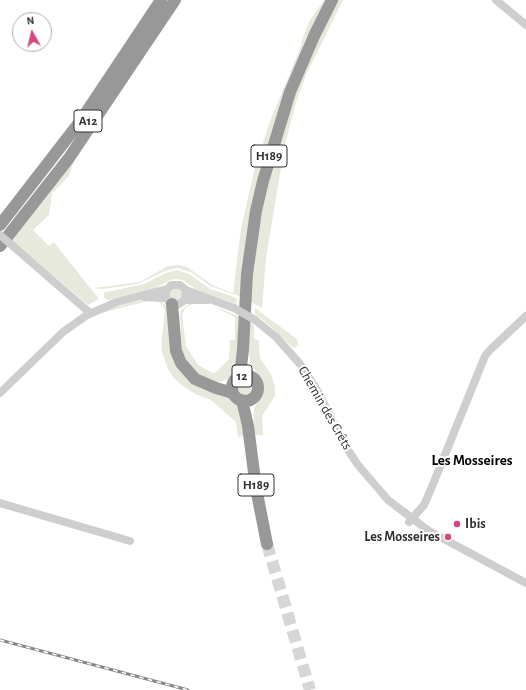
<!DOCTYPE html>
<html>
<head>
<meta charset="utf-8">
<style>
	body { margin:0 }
	#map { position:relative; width:526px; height:690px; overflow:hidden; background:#fff; font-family:"Alegreya Sans",sans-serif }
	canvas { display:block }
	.north { position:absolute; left:12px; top:12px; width:40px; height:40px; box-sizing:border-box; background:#fff; border:1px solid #adadad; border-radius:50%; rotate:352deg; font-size:11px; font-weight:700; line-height:16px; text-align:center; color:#313131 }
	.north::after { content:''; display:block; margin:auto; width:14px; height:18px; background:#d4467f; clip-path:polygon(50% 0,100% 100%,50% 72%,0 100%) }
</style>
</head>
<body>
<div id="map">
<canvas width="526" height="690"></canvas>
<div class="north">N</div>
</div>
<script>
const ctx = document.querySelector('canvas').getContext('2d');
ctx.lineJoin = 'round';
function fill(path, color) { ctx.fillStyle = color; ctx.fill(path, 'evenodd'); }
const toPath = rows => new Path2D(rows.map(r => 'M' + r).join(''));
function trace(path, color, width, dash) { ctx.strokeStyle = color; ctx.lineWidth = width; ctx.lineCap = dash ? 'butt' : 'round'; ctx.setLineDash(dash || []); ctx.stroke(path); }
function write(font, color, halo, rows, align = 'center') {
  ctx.font = font + ' "Alegreya Sans",sans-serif'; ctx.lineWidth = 4; ctx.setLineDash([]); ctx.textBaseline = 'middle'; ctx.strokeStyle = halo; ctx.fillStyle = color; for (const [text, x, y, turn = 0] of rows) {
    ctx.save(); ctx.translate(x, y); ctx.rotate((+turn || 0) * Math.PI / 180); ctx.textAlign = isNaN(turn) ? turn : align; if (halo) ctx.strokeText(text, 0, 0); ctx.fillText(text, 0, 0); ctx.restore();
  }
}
fill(toPath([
	[324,0,328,0,305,40,294,72,242,297,210,286,191,272,177,268,165,271,138,284,102,289,94,288,140,282,168,266,179,265,187,267,214,286,233,293,241,228,256,164,269,124,301,46,302,40,310,20],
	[337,0,343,0,306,75,296,103,285,144,266,258,262,308,249,301,254,247,274,156,305,67],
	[74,160,69,176,52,193,49,215,33,230,49,246,54,242,57,246,99,299,88,305,8,237],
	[177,270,189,274,210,289,232,296,237,299,236,304,197,290,183,280,176,279,170,280,152,290,108,300,104,298,104,293,107,292,144,284,166,273],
	[180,288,183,295,179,300,175,301,170,297,170,290,171,289],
	[145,299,160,301,167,306,173,357,235,402,240,408,245,436,238,437,236,422,211,400,195,394,183,386,174,378,168,369,162,352,162,336,165,311,163,306,159,302,148,301,97,314,111,308],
	[190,303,195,303,186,307,182,315,186,346,198,365,213,373,216,372,229,359,230,340,235,340,235,317,210,305,241,317,234,375,228,379,220,382,212,381,202,377,193,370,186,360,182,350,180,315,181,310],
	[255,308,293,336,297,339,298,345,294,348,291,346,269,325,255,314],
	[248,322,254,325,254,339,259,340,260,358,272,376,275,387,275,396,262,416,263,435,253,435,254,408,262,395,263,386,260,378,252,366,248,351],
	'238 388a7 7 0 1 1 14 0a7 7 0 1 1-14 0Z'
]), '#e7e9dd');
trace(toPath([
	[267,544,310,690]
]), '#d6d6d6', 12, [12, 6]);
trace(toPath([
	[496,0,526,25],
	[14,247,90,313],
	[186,290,234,308],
	[145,297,166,298,170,303,177,305,185,300,186,290,180,285,171,285,166,291,166,298],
	[185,300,208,300],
	[255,320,276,337,300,364,317,390,346,447,358,465,388,500,429,531,526,583],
	[0,393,63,332,87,315,117,302,167,289],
	[0,503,130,541],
	[409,522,424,505,431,489,485,356,490,350,526,316]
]), '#cecece', 8);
trace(toPath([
	[0,225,79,123,161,0],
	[0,246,69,158,175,0],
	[172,304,176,351,181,363,195,379,216,388,233,393],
	'232 388a13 13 0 1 1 26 0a13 13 0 1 1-26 0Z',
	[240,376,243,349,247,274,256,211,263,181,290,92,314,36,332,0],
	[242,400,248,426,256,488,267,544]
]), '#989898', 12);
const rail = toPath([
	[0,640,188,690]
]);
trace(rail, '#868686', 3);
trace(rail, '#fff', 1.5, [4.5]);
trace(toPath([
	[0,235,14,247],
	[234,308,255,320]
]), '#cecece', 8);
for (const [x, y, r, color] of [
	[457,524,4,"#d4467f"],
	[448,537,4,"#d4467f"]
]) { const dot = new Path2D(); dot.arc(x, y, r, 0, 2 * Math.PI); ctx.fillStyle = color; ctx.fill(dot); trace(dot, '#fff', 1.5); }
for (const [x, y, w] of [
	[88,121,28],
	[269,156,36],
	[242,376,20],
	[256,485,36]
]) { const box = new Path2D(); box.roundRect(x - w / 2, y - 11, w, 22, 3); ctx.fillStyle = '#fff'; ctx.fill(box); trace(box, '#313131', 1); }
write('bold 13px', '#313131', null, [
	["A12",88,121],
	["H189",269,156],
	["12",242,376],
	["H189",256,485]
]);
write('14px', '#313131', '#fff', [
	["Chemin des Crêts",325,408,60]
]);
write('bold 14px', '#313131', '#fff', [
	["Ibis",465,524],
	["Les Mosseires",440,537,"right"]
], 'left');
write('bold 15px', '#000', '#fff', [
	["Les Mosseires",472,460]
]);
</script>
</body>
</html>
